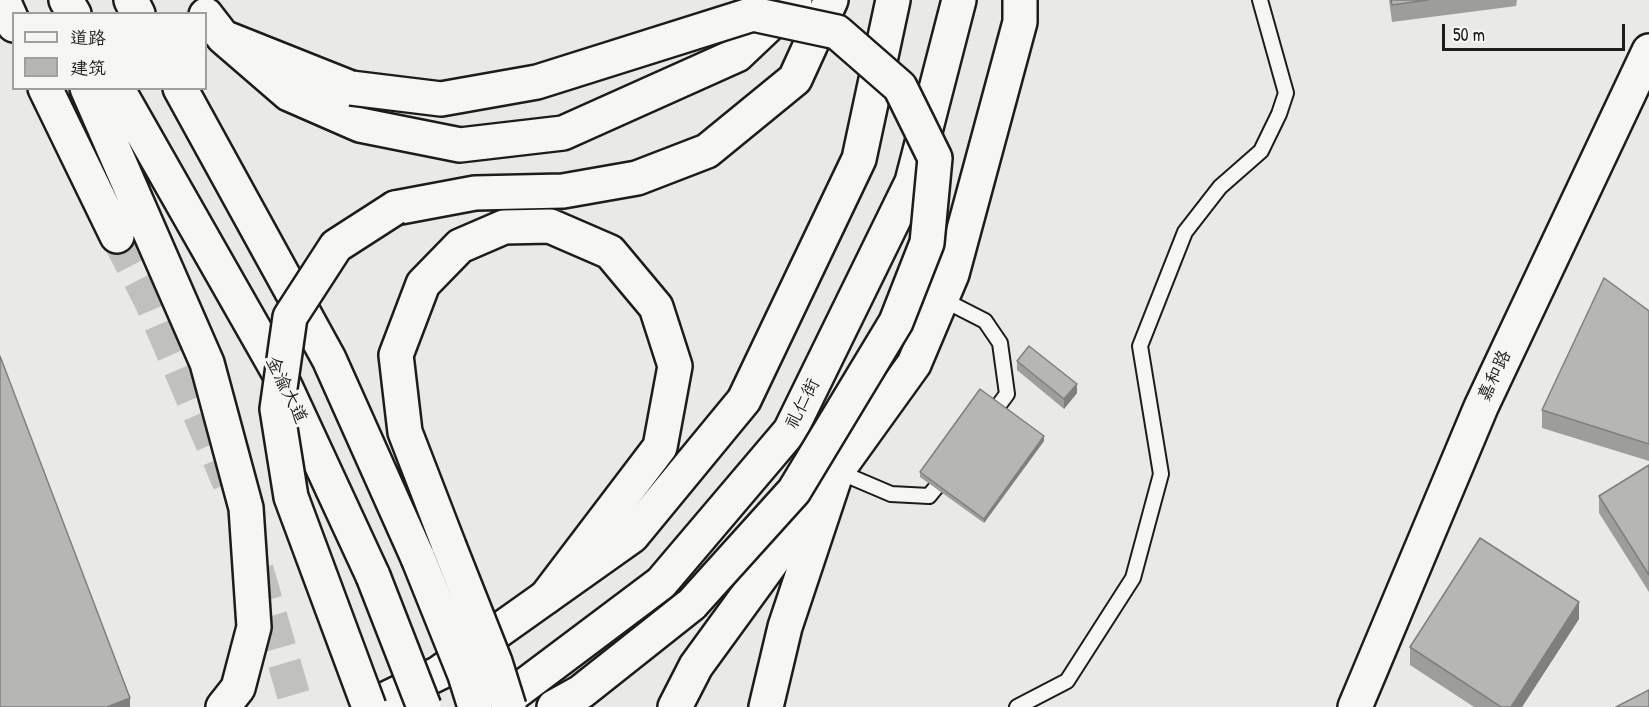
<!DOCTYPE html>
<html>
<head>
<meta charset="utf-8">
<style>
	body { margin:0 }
	#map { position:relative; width:1649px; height:707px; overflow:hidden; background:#e9e9e5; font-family:"Patrick Hand","LXGW WenKai TC",sans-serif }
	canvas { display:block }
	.legend { position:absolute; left:12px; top:12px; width:195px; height:78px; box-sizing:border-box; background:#f6f6f2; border:2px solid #9f9f9c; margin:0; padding:8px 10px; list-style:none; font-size:18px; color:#1c1c1c }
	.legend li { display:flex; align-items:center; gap:12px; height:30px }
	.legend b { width:30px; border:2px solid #9f9f9c }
	.scale { position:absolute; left:1442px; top:24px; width:183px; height:27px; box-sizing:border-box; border:3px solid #1c1c1c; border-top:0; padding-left:8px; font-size:18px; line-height:21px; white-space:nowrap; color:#1c1c1c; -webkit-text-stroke:4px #f6f6f2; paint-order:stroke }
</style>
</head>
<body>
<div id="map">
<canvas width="1649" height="707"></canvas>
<ul class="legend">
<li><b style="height:8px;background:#f6f6f2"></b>道路</li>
<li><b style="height:16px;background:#b6b6b3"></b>建筑</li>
</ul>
<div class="scale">50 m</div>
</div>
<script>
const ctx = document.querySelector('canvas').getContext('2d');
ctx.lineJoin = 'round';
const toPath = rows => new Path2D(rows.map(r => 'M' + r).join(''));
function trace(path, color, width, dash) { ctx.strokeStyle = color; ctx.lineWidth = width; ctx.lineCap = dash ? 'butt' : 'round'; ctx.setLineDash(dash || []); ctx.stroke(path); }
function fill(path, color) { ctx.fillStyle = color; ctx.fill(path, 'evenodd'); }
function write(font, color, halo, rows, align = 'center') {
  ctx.font = font + ' "Patrick Hand","LXGW WenKai TC",sans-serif'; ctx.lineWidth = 6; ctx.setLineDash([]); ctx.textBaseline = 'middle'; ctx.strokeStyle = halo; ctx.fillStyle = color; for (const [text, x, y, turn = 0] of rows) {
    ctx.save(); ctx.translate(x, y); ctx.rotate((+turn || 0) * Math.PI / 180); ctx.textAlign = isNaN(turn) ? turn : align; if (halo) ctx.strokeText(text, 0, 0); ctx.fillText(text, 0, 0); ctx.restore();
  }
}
trace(toPath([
	[117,236,150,300,229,483],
	[257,569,297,707]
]), '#c0c0bd', 33, [33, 16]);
const lane = toPath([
	[942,299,985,321,1000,343,1007,394,990,417],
	[837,471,891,494,929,496,946,475],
	[1017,707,1067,681,1133,578,1161,474,1140,346,1185,232,1220,187,1261,151,1279,114,1286,93,1260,0]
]);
const secondary = toPath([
	[1355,707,1481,407,1649,51]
]);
const primary = toPath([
	[369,707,439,673,632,536,744,400,859,159,893,0],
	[496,707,661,583,790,431,912,182,959,0]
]);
const highway = toPath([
	[3,0,14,25],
	[66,0,74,14],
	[131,0,138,14],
	[206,15,223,37,351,88],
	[223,37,289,94,360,125,460,145,563,133,737,55,795,0],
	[45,88,117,236],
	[87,88,207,363,246,508,254,627,238,688,223,707],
	[117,88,278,371,373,576],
	[180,88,329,359,418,558],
	[395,208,475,193,563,191,637,178,707,151,795,79,831,0],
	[449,546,405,432,396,355,423,284,460,246,504,227,550,226,610,252,656,307,675,366,660,447,546,597],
	[554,707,581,692,692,604],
	[675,707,696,666,816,501],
	[766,707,785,627,837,471,914,364,952,274,1020,22,1020,0]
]);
trace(lane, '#1c1c1c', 18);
trace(secondary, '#1c1c1c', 38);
trace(primary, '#1c1c1c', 38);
trace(highway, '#1c1c1c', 38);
trace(lane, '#f6f6f2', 14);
trace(secondary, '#f6f6f2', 33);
trace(primary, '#f6f6f2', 33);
trace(highway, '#f6f6f2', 33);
const highwayBridge = toPath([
	[351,88,441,99,537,82,753,14,837,32,900,87,935,158,927,243,896,322,794,491,692,604],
	[449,546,495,662,509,707],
	[418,558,465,675,475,707],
	[373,576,424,707],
	[369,707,291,497,277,409,290,317,336,246,395,208]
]);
trace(highwayBridge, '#1c1c1c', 38, []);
trace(highwayBridge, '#f6f6f2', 33);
fill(toPath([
	[1389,0,1517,0,1516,6,1392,22],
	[1649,311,1649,461,1542,428,1542,410],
	[1017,361,1077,393,1064,409,1017,370],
	[1044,441,984,523,920,477,920,472],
	[1649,465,1649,592,1599,513,1599,496],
	[1579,619,1522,707,1474,707,1410,665,1410,647]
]), '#9d9d9a');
fill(toPath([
	[1077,384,1077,393,1064,409,1064,399],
	[1044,436,1044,441,984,523,984,519],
	[1579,602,1579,619,1522,707,1511,707],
	[130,698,130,707,107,707]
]), '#7f7f7d');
const building = toPath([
	[1391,0,1428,0,1392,5,1391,0],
	[1604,278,1649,311,1649,444,1542,410,1604,278],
	[1029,346,1077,384,1064,399,1017,361,1029,346],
	[0,356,130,698,107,707,0,707,0,356],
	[980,389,1044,436,984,519,920,472,980,389],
	[1649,465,1649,575,1599,496,1649,465],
	[1480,538,1579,602,1511,707,1501,707,1410,647,1480,538],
	[1649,690,1649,707,1616,707,1649,690]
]);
fill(building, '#b6b6b3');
trace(building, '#7f7f7d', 1.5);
write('18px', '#1c1c1c', '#f6f6f2', [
	["嘉和路",1495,376,-65],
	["金渝大道",286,390,64],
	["礼仁街",803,404,-63]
]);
</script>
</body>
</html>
